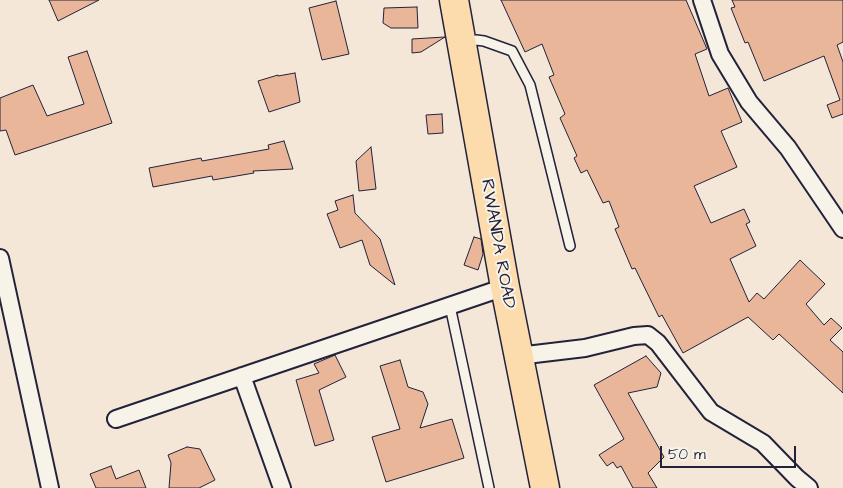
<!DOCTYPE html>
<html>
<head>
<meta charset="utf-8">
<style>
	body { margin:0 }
	#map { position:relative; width:843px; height:488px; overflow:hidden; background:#f4e7d8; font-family:"Architects Daughter",sans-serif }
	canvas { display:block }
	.scale { position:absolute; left:660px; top:446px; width:136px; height:22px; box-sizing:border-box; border:2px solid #22223b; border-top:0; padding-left:6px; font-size:15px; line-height:18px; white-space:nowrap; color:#22223b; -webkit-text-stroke:4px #f7f3e8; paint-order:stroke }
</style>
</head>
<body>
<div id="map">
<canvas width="843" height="488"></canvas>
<div class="scale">50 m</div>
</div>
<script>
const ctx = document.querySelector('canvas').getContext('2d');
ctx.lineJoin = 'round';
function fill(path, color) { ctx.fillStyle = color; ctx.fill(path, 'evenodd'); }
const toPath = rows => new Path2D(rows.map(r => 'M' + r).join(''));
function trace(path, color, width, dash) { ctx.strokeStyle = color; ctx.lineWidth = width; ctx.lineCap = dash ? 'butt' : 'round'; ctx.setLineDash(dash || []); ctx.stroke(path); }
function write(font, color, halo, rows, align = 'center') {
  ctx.font = font + ' "Architects Daughter",sans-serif'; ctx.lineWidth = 4; ctx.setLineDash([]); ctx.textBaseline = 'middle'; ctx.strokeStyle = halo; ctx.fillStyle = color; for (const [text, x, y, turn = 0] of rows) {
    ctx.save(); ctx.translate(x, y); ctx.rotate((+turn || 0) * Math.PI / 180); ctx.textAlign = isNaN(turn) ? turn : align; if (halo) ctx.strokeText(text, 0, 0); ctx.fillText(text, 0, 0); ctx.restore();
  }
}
const building = toPath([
	[49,0,99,0,58,21,49,0],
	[501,0,686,0,707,49,695,54,709,96,728,88,742,122,721,131,737,167,694,186,711,223,744,209,750,222,746,224,756,246,730,259,749,302,757,293,764,299,800,260,825,284,806,304,824,325,831,318,842,328,830,340,843,352,843,393,779,334,773,340,748,317,683,353,662,315,659,317,635,268,632,269,615,229,619,227,609,201,603,203,587,170,581,173,574,158,577,156,560,118,565,114,549,77,554,75,542,44,525,52,501,0],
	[732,0,843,0,843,42,837,45,843,62,843,114,832,118,827,105,840,100,824,56,764,81,748,42,745,43,731,8,735,7,732,0],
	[336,1,349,54,322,60,309,8,336,1],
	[417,7,418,28,391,28,383,23,384,8,417,7],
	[445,37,421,52,412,53,412,39,445,37],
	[87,51,112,123,15,155,6,130,0,131,0,98,33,85,47,116,84,104,68,57,87,51],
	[295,73,300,102,269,112,258,81,278,75,278,76,295,73],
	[442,114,443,133,428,134,426,115,442,114],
	[284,141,293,169,253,171,254,173,213,180,212,176,153,187,149,168,201,158,202,161,269,149,268,145,284,141],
	[371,147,376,189,359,191,356,161,371,147],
	[353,195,355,213,380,239,395,285,370,265,362,240,340,248,327,214,338,210,335,201,353,195],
	[474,237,481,239,483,254,478,270,464,265,474,237],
	[335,355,346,377,319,390,334,440,315,446,296,380,319,373,314,364,335,355],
	[646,356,661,373,657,387,628,393,664,457,648,473,657,488,633,488,621,466,617,468,613,462,607,466,599,455,624,439,594,385,646,356],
	[400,360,408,387,423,392,428,404,420,428,452,419,464,458,386,482,372,437,400,429,380,366,400,360],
	[187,447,200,449,215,480,199,488,169,488,171,463,168,455,187,447],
	[111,466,116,479,139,470,146,488,96,488,90,474,111,466]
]);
fill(building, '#e9b69a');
trace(building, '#22223b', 1);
const lane = toPath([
	[464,43,476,40,484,41,512,51,530,85,570,246],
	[450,306,489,488]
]);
const street = toPath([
	[702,0,720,54,749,102,788,148,843,229],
	[0,258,50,488],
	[518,356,585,348,634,336,648,335,658,343,711,412,763,443,797,478,809,488],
	[242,376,282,488],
	[116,419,505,287]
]);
const highway = toPath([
	[454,0,505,287,545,488]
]);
trace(lane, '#22223b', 12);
trace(street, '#22223b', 20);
trace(highway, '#22223b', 31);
trace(lane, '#f7f3e8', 9);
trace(street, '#f7f3e8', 16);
trace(highway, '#fcdcac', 28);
write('18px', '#22223b', '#f7f3e8', [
	["RWANDA ROAD",497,244,80]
]);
</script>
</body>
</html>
